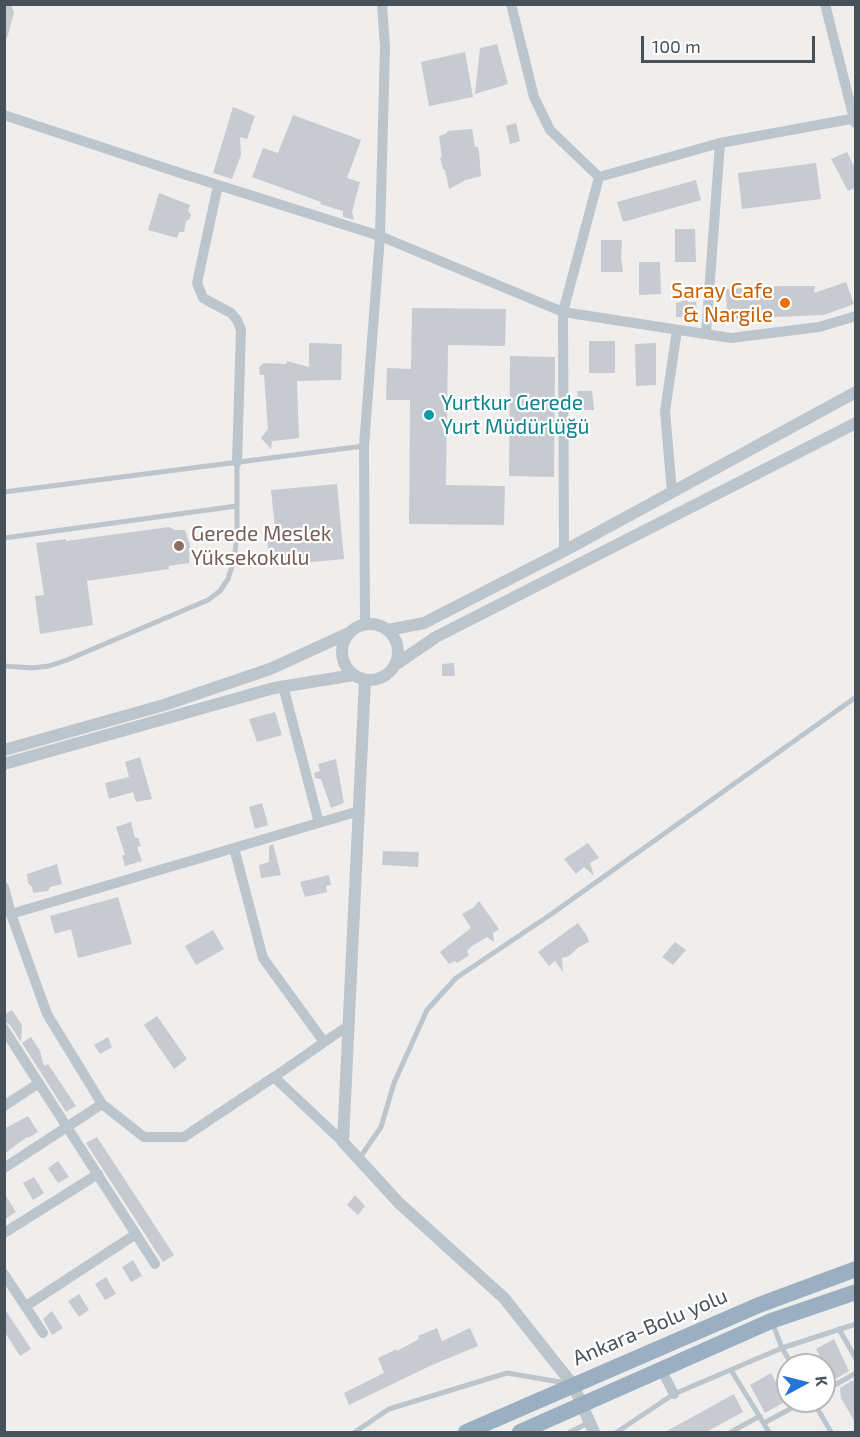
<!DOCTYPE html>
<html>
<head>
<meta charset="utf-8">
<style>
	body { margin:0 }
	#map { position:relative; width:860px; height:1437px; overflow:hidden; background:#f0eded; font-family:"Exo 2",sans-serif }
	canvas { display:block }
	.frame { position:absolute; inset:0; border:6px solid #47515a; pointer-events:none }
	.north { position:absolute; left:776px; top:1353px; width:60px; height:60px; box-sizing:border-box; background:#fff; border:2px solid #b5b9bd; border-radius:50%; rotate:83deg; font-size:16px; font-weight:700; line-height:24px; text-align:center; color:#47515a }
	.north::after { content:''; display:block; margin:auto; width:21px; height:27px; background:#2376d4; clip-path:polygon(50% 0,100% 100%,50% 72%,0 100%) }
	.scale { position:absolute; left:641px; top:36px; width:174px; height:27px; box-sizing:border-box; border:3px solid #47515a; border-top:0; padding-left:8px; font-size:18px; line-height:21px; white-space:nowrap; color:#47515a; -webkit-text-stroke:4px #fff; paint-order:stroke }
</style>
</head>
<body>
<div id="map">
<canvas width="860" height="1437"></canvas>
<div class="frame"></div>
<div class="north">K</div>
<div class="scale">100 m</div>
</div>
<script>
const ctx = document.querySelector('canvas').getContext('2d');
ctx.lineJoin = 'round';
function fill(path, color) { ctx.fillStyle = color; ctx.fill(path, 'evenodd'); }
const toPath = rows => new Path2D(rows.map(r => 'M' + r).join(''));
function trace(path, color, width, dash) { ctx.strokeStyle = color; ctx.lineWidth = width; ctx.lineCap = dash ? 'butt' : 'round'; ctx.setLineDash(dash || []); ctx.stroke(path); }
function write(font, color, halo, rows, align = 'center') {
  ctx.font = font + ' "Exo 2",sans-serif'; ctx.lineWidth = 4.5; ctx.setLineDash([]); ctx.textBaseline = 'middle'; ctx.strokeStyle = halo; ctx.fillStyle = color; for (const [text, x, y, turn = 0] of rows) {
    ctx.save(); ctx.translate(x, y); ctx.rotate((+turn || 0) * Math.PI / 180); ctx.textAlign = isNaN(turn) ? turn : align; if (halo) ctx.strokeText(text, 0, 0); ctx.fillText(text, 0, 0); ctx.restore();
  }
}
fill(toPath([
	[4,4,11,4,14,13,7,38,4,37],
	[497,44,508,84,475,94,480,48],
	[465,52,473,97,429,106,421,62],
	[233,107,255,116,247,139,240,137,241,155,232,179,213,173],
	[293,115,361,140,347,178,360,182,352,212,354,220,343,217,343,211,320,204,321,202,252,177,263,148,278,153],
	[516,123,520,141,510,144,506,126],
	[472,129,475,147,478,147,479,152,481,176,466,180,449,189,445,170,443,169,440,158,442,157,439,136,447,133,447,131],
	[847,152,855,168,855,188,848,191,831,159],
	[816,163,821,199,742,209,738,173],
	[696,180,701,200,623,222,617,202],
	[159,193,190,205,188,211,191,215,189,220,186,221,184,232,179,232,177,238,148,230],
	[675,229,695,229,696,262,675,262],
	[601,240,622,240,621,258,623,272,601,272],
	[639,262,660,262,661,294,639,295],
	[846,282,854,304,824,315,727,319,726,289,783,286,815,286,814,293],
	[687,300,688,302,696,302,697,317,676,317,676,303],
	[412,308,506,309,505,346,448,345,446,485,505,486,504,525,409,524,410,400,386,400,387,368,411,369],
	[589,341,615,341,615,373,589,373],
	[309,343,342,344,341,380,297,381,299,438,272,441,271,449,261,438,268,429,264,375,260,375,259,367,264,363,286,364,287,361,309,367],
	[656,343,656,385,636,386,635,344],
	[510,356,555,357,554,477,509,476],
	[577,391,592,391,594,410,579,410],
	[337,484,344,559,270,566,266,528,275,528,271,490],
	[169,527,175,530,185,530,190,545,189,563,169,566,169,569,87,581,93,625,40,634,35,596,44,595,36,543,66,539,66,541],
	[454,663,455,676,442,676,442,664],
	[275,712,282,735,257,742,249,719],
	[140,757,152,799,136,802,133,792,109,799,105,783,129,777,125,762],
	[336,759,344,803,331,808,321,779,315,778,314,773,320,771,318,764],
	[262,803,268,825,255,829,249,807],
	[131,822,135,838,138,838,141,846,137,847,142,861,125,866,122,855,125,855,116,827],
	[588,843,599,858,590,863,594,876,584,867,576,874,564,859],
	[273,844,281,875,261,878,259,865,269,862,269,846],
	[383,851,419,852,418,867,382,865],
	[57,864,62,884,50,887,48,891,33,893,32,887,28,883,27,874],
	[329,875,331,885,326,886,327,892,305,897,300,882],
	[118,897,132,944,78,958,71,929,55,934,50,916],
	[479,901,499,929,493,933,494,942,487,937,472,946,467,951,469,955,457,963,455,961,449,964,440,952,471,928,462,914,474,907],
	[578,923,587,936,589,942,579,947,569,956,562,958,563,972,555,961,549,966,538,952],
	[213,930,224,949,196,965,185,946],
	[675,942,686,950,673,965,662,957],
	[12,1010,22,1025,21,1042,10,1025,4,1021,4,1015],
	[157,1016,187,1059,174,1069,144,1025],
	[31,1037,40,1051,44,1066,48,1064,76,1106,66,1112,22,1043],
	[108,1037,112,1047,100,1054,94,1045],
	[28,1116,38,1132,28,1138,27,1137,4,1154,4,1129],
	[97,1137,174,1255,163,1262,86,1143],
	[58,1161,69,1177,58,1183,48,1168],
	[34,1177,44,1193,33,1200,23,1183],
	[4,1193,16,1212,4,1220],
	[355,1195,365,1206,358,1215,347,1205],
	[133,1260,142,1276,131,1282,122,1267],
	[106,1277,116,1294,105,1300,95,1284],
	[79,1294,89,1310,79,1317,68,1301],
	[4,1308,31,1349,20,1356,4,1331],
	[52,1311,63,1328,52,1335,43,1319],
	[437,1328,442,1341,470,1328,478,1346,432,1365,349,1405,344,1393,384,1373,378,1358,397,1349,397,1351,419,1339,418,1336],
	[834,1339,849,1371,832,1381,816,1349],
	[771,1373,786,1401,765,1413,750,1385],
	[853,1380,855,1385,855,1422,841,1398,840,1388],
	[734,1394,743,1412,706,1432,665,1432]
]), '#c7cad0');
trace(toPath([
	[4,492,364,446],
	[4,538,237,506],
	[4,666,32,668,49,666,67,660,208,600,220,591,228,579,234,560,237,535,237,462],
	[359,1159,381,1127,394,1083,427,1010,456,978,550,915,856,697],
	[772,1322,782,1348,792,1365],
	[839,1329,856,1359],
	[731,1370,769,1432],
	[824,1391,856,1373],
	[813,1401,831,1432],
	[764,1423,805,1401],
	[355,1432,389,1409,507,1373,566,1383],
	[570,1432,590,1422],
	[617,1432,674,1394,782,1348,856,1324],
	[731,1432,760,1416]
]), '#bcc5cc', 5);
trace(toPath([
	[511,4,534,97,550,130,599,177],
	[825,4,855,123],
	[4,115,180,173,380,236,385,47,382,4],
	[218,185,197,283,203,298,231,313,237,320,241,330,237,462],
	[706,334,720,143],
	[672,492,665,411,677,330],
	[564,551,563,312,599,177,720,143,856,118],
	[365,624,364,446,380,236,563,312,731,338,819,327,856,316],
	[283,686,319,823],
	[234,848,263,958,324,1042],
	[4,887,11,914,47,1014,102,1104,144,1137,184,1137,274,1077,343,1142],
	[11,914,359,811],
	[4,1029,155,1264],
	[274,1077,349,1025],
	[4,1106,39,1083],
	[4,1168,102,1104],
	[4,1233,98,1174],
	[4,1274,43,1333],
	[26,1306,136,1234],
	[661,1369,674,1394]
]), '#bcc5cc', 10);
trace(toPath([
	'342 652a28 28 0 1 1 56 0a28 28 0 1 1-56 0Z',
	[388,630,424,623,564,551,856,392],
	[395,665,436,637,856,423],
	[365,680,343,1142,399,1203,504,1298,573,1385,594,1432],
	[4,750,164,705,270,669,349,633],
	[4,764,274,688,354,675]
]), '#bcc5cc', 12);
trace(toPath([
	[466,1432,759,1305,856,1269],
	[520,1432,771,1321,856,1292]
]), '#9ab0c2', 16);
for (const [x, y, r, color] of [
	[785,303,6,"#e8710a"],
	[429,415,6,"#0f9aa8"],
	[179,546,6,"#8d6e63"]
]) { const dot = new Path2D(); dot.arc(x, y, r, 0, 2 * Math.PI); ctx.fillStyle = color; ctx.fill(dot); trace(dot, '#fff', 2); }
write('21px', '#c56008', '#fff', [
	["Saray Cafe",773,291],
	["& Nargile",773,315]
], 'right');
write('21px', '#0d838f', '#fff', [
	["Yurtkur Gerede",441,403],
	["Yurt Müdürlüğü",441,427]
], 'left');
write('21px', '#785e54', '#fff', [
	["Gerede Meslek",191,534],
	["Yüksekokulu",191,558]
], 'left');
write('21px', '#47515a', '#fff', [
	["Ankara-Bolu yolu",650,1327,-23]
]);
</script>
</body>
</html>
